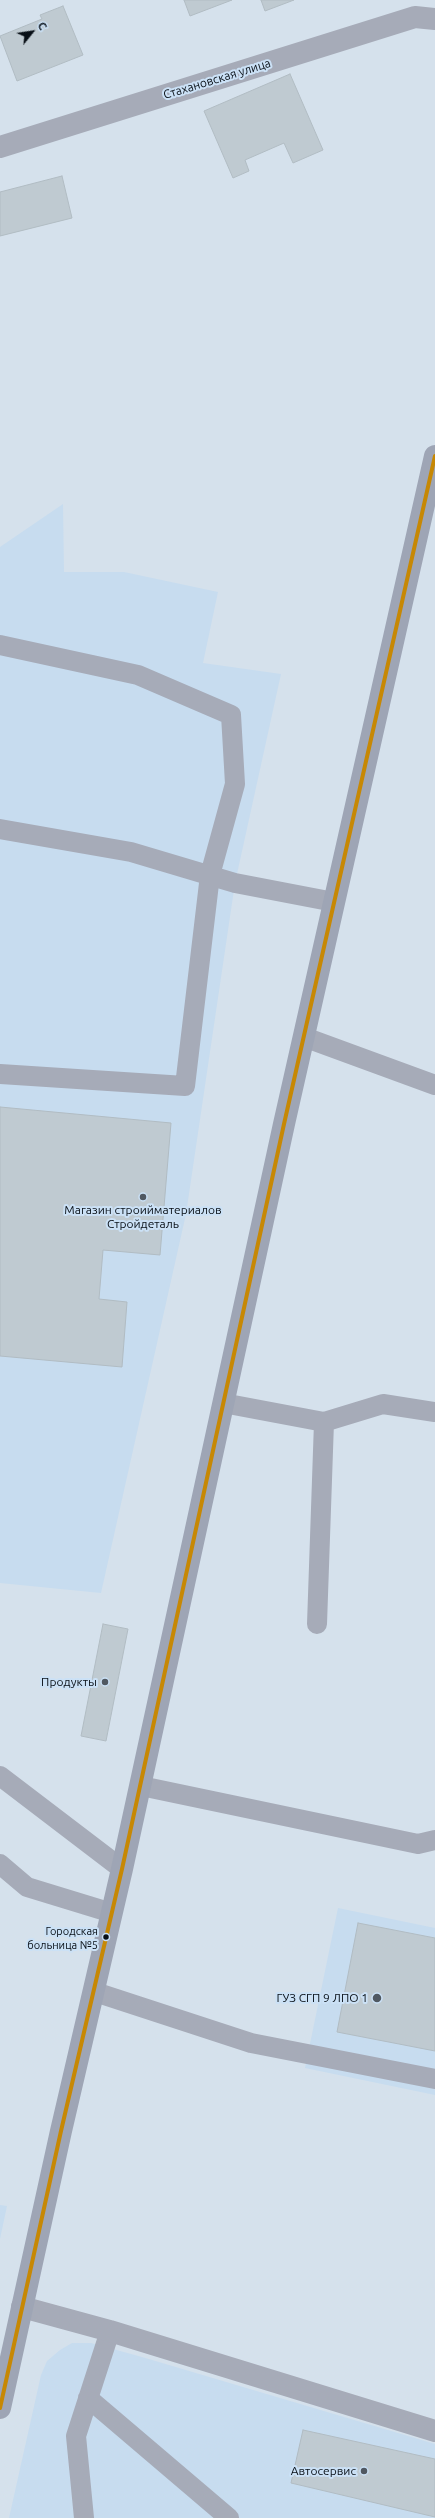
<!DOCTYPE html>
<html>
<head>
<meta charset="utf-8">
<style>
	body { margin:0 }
	#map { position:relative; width:435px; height:2518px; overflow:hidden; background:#d5e1ec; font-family:Ubuntu,sans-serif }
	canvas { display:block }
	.north { position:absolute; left:12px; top:12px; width:40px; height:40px; -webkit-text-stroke:3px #cbe1f6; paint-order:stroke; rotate:60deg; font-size:11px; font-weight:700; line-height:16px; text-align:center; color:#080f16 }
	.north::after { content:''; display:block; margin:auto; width:14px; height:18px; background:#080f16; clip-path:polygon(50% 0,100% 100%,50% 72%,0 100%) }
</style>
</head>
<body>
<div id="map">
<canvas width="435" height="2518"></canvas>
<div class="north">С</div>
</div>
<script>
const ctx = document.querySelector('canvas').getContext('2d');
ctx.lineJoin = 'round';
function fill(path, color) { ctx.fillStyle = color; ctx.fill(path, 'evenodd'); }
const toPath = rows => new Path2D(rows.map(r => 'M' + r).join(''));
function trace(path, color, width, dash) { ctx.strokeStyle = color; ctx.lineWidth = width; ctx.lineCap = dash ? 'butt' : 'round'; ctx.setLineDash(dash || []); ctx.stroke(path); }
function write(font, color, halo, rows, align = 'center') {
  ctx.font = font + ' Ubuntu,sans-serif'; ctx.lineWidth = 4; ctx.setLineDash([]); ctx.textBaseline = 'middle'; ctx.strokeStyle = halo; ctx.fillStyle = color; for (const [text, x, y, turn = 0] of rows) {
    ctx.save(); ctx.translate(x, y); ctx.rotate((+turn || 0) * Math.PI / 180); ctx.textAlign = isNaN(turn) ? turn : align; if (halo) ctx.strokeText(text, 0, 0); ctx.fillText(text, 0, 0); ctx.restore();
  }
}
fill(toPath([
	[63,504,64,572,124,572,218,592,203,663,281,674,235,883,186,1214,101,1593,0,1583,0,547],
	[338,1908,435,1928,435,2095,305,2068],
	[0,2205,7,2206,0,2239],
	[72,2343,91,2343,142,2357,435,2444,435,2518,9,2518,41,2375,47,2361,60,2350]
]), '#c7dcef');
const building = toPath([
	[184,0,232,0,190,16,184,0],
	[261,0,294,0,265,11,261,0],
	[63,6,83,55,17,81,0,36,42,19,40,15,63,6],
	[290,74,323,150,293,163,284,143,245,160,249,171,233,178,204,111,290,74],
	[62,176,72,218,0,236,0,192,62,176],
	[0,1107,171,1123,160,1255,103,1250,99,1299,127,1302,122,1367,0,1356,0,1107],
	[103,1624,128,1629,106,1741,81,1736,103,1624],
	[358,1923,435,1938,435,2051,337,2032,358,1923],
	[303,2430,435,2459,435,2517,291,2483,303,2430]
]);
fill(building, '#bfcad1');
trace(building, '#b1bcc3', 1);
trace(toPath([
	[0,645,138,675,231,715,235,784,210,875,185,1086,0,1074],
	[0,829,131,852,235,883,334,902],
	[304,1037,435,1085],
	[223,1403,324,1422,383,1404,435,1412],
	[317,1624,324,1422],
	[0,1776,122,1869],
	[141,1786,418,1844,435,1840],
	[0,1864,27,1887,112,1913],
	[95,1992,251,2043,435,2079],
	[88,2398,229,2518],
	[84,2518,76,2436,110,2331]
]), '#a6abb8', 20);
trace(toPath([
	[0,147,415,17,435,19],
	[22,2307,110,2331,435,2431]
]), '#a6abb8', 22);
trace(toPath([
	[0,2408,61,2131,122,1869,284,1124,435,456]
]), '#9ea5b5', 22);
trace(toPath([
	[0,2408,61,2131,122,1869,284,1124,435,456]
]), '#c78804', 4);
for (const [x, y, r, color] of [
	[143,1197,4,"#505861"],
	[105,1682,4,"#505861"],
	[106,1937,3.5,"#080f16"],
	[377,1998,5,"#505861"],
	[364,2471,4,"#505861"]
]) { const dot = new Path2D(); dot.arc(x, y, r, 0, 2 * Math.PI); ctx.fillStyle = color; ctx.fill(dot); trace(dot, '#cbe1f6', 1.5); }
write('11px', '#080f16', '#cbe1f6', [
	["Городская",98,1931],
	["больница №5",98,1945]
], 'right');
write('12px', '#080f16', '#cbe1f6', [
	["Стахановская улица",217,79,-17]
]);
write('12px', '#080f16', '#cbe1f6', [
	["Магазин строийматериалов",143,1210,"center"],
	["Стройдеталь",143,1224,"center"],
	["Продукты",97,1682],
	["ГУЗ СГП 9 ЛПО 1",368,1998],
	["Автосервис",356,2471]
], 'right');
</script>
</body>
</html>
